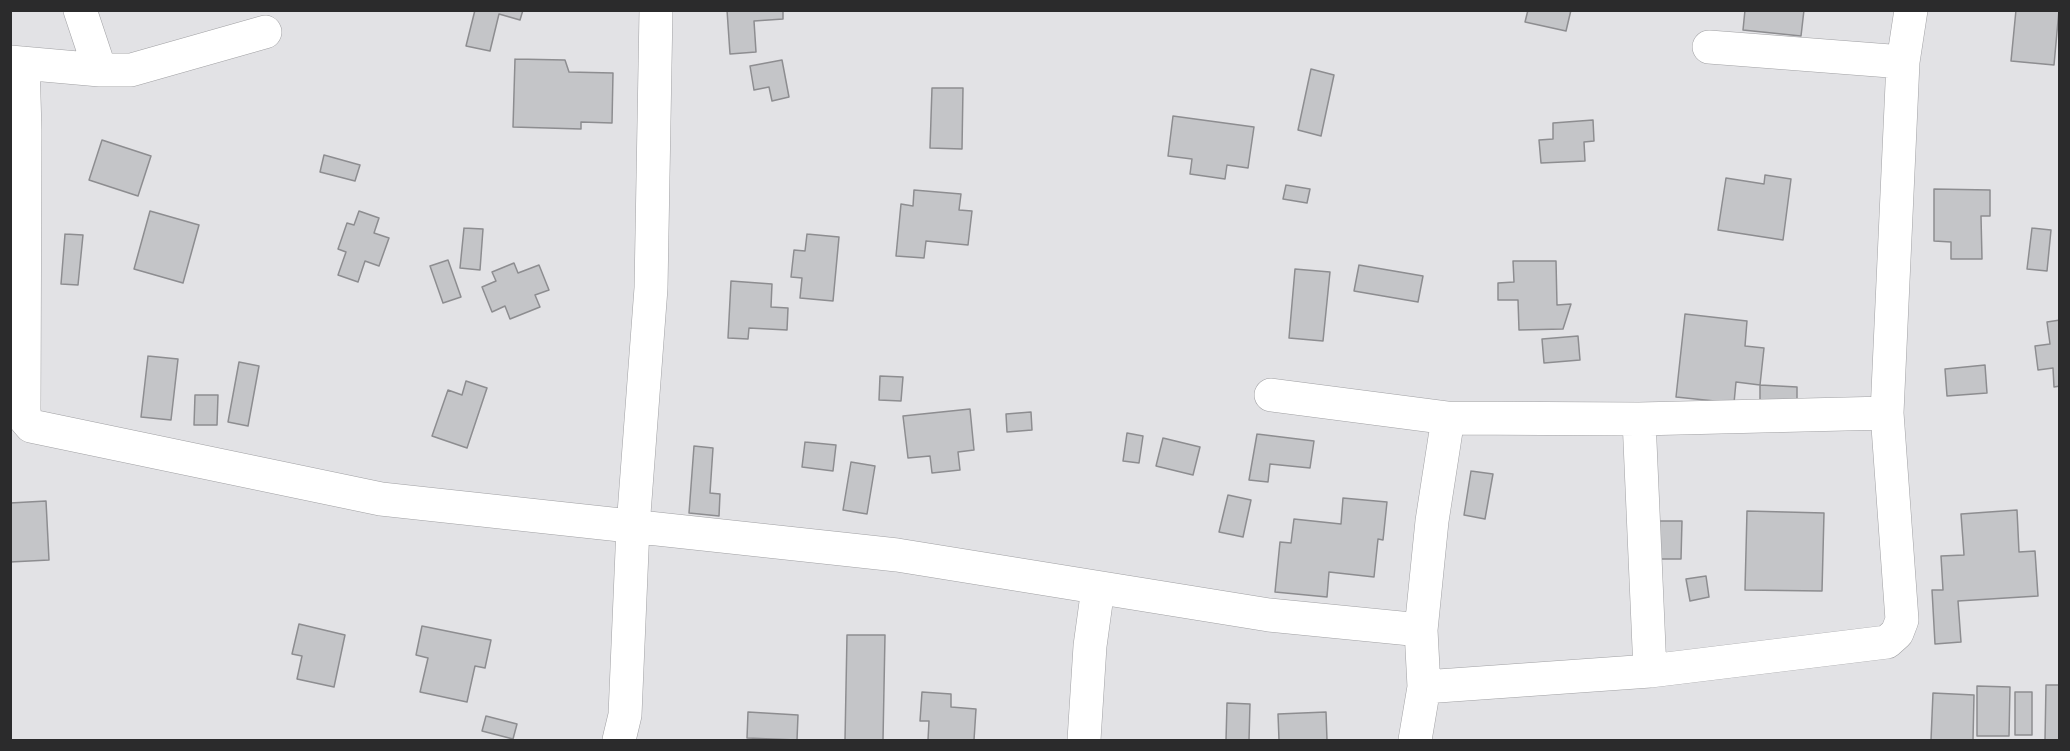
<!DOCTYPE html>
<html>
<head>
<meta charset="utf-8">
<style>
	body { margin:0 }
	#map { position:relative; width:2070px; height:751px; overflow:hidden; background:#e2e2e5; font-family:Arial,sans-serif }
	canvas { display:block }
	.frame { position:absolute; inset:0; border:12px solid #2b2b2c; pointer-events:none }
</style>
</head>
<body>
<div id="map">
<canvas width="2070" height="751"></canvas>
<div class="frame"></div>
</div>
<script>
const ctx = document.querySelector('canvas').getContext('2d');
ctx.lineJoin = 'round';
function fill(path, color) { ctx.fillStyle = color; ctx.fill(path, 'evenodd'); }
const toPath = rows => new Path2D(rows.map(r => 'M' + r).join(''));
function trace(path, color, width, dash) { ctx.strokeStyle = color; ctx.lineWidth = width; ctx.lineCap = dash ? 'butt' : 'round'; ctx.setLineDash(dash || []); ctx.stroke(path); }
const building = toPath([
	[475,10,523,10,520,20,499,14,490,51,466,46,475,10],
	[727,10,783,10,783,19,754,21,756,52,730,54,727,10],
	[1528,10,1571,10,1566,31,1525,22,1528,10],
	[1745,10,1804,10,1801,36,1743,30,1745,10],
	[2016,10,2059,10,2054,65,2011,61,2016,10],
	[515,59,565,60,569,72,613,73,612,123,581,122,581,129,513,127,515,59],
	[782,60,789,97,772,101,769,87,754,90,750,66,782,60],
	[1311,69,1334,75,1321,136,1298,130,1311,69],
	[932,88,963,88,962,149,930,148,932,88],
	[1173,116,1254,127,1248,168,1227,165,1225,179,1190,174,1192,159,1168,156,1173,116],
	[1593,120,1594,141,1584,142,1585,161,1541,163,1539,140,1553,139,1553,123,1593,120],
	[102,140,151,156,138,196,89,180,102,140],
	[324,155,360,165,355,181,320,172,324,155],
	[1765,175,1791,179,1783,240,1718,230,1726,178,1764,184,1765,175],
	[1286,185,1310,189,1307,203,1283,199,1286,185],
	[1934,189,1990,190,1990,216,1981,216,1982,259,1951,259,1951,242,1934,241,1934,189],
	[914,190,961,194,959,210,972,211,968,245,926,241,924,258,896,256,901,204,913,206,914,190],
	[150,211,199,225,183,283,134,269,150,211],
	[359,211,379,218,374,233,389,238,379,266,365,261,358,282,338,275,346,252,338,249,347,223,354,225,359,211],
	[464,228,483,229,480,270,460,268,464,228],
	[2032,228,2051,230,2047,271,2027,269,2032,228],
	[65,234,83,235,78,285,61,284,65,234],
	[807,234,839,237,833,301,800,298,802,278,791,277,794,250,805,251,807,234],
	[448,260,461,297,443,303,430,266,448,260],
	[1513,261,1556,261,1557,305,1571,304,1563,329,1519,330,1518,300,1498,300,1498,283,1514,282,1513,261],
	[514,263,518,273,539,265,549,290,535,295,540,307,510,319,505,306,492,312,482,287,496,281,492,272,514,263],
	[1359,265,1423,276,1418,302,1354,291,1359,265],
	[1295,269,1330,272,1323,341,1289,338,1295,269],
	[731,281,772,284,771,307,788,308,787,330,749,328,748,339,728,338,731,281],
	[1685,314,1747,321,1745,346,1764,348,1760,385,1736,382,1734,403,1676,397,1685,314],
	[2060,320,2060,386,2054,387,2053,368,2038,370,2035,346,2050,344,2047,322,2060,320],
	[1578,336,1580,360,1544,363,1542,339,1578,336],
	[148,356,178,359,171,420,141,417,148,356],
	[239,362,259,366,248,426,228,422,239,362],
	[1985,365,1987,393,1947,396,1945,369,1985,365],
	[880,376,903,377,901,401,879,400,880,376],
	[466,381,487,388,467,448,432,436,448,390,462,395,466,381],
	[1760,385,1797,387,1797,404,1760,403,1760,385],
	[195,395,218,395,217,425,194,425,195,395],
	[970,409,974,450,958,452,960,470,932,473,930,456,908,458,903,416,970,409],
	[1031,412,1032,430,1007,432,1006,414,1031,412],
	[1127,433,1143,436,1139,463,1123,461,1127,433],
	[1257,434,1314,441,1310,468,1270,464,1268,482,1249,480,1257,434],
	[1163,438,1200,447,1193,475,1156,466,1163,438],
	[805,442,836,445,833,471,802,467,805,442],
	[694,446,713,448,710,493,720,494,719,516,689,513,694,446],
	[851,462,875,466,867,514,843,510,851,462],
	[1471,471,1493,474,1485,519,1464,515,1471,471],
	[1228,495,1251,500,1243,537,1219,532,1228,495],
	[1343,498,1387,502,1383,540,1378,539,1374,577,1329,572,1327,597,1275,592,1280,542,1291,543,1294,519,1341,524,1343,498],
	[46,501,49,560,10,562,10,503,46,501],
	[2017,510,2019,552,2035,551,2038,596,1958,601,1961,642,1935,644,1932,590,1943,590,1941,556,1964,555,1961,514,2017,510],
	[1747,511,1824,513,1822,591,1745,590,1747,511],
	[1659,521,1682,521,1681,559,1659,559,1659,521],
	[1706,576,1709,597,1690,601,1686,579,1706,576],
	[299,624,345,635,334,687,297,679,302,656,292,654,299,624],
	[422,626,491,640,485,668,475,666,467,702,420,692,428,658,416,655,422,626],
	[847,635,885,635,883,740,845,740,847,635],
	[2046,685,2060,685,2060,740,2045,740,2046,685],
	[1977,686,2010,687,2009,736,1977,736,1977,686],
	[922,692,951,694,951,707,976,709,974,740,928,740,929,721,920,721,922,692],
	[2015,692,2032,692,2032,735,2015,735,2015,692],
	[1933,693,1974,695,1973,740,1931,740,1933,693],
	[1227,703,1250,704,1249,740,1226,740,1227,703],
	[748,712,798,715,797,740,747,738,748,712],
	[1326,712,1327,740,1279,740,1278,714,1326,712],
	[486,716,517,724,513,739,482,731,486,716]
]);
fill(building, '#c4c5c8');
trace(building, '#8d8d90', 1.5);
const minor = toPath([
	[80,10,100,70],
	[1709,47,1903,62],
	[10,62,100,70,131,70,265,32],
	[23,63,25,131,24,410,25,419,31,426,381,499,897,555,1269,615,1421,630],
	[1271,395,1448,418,1639,419,1887,413],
	[1639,419,1650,671],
	[1424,687,1650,671,1887,642,1897,633,1902,620,1887,413,1903,62,1911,10],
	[619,740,625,715,633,527,651,288,656,10],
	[1084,740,1090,646,1098,588],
	[1415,740,1424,687,1421,630,1432,521,1448,418]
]);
trace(minor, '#a0a0a3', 34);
trace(minor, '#fff', 33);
</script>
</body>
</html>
